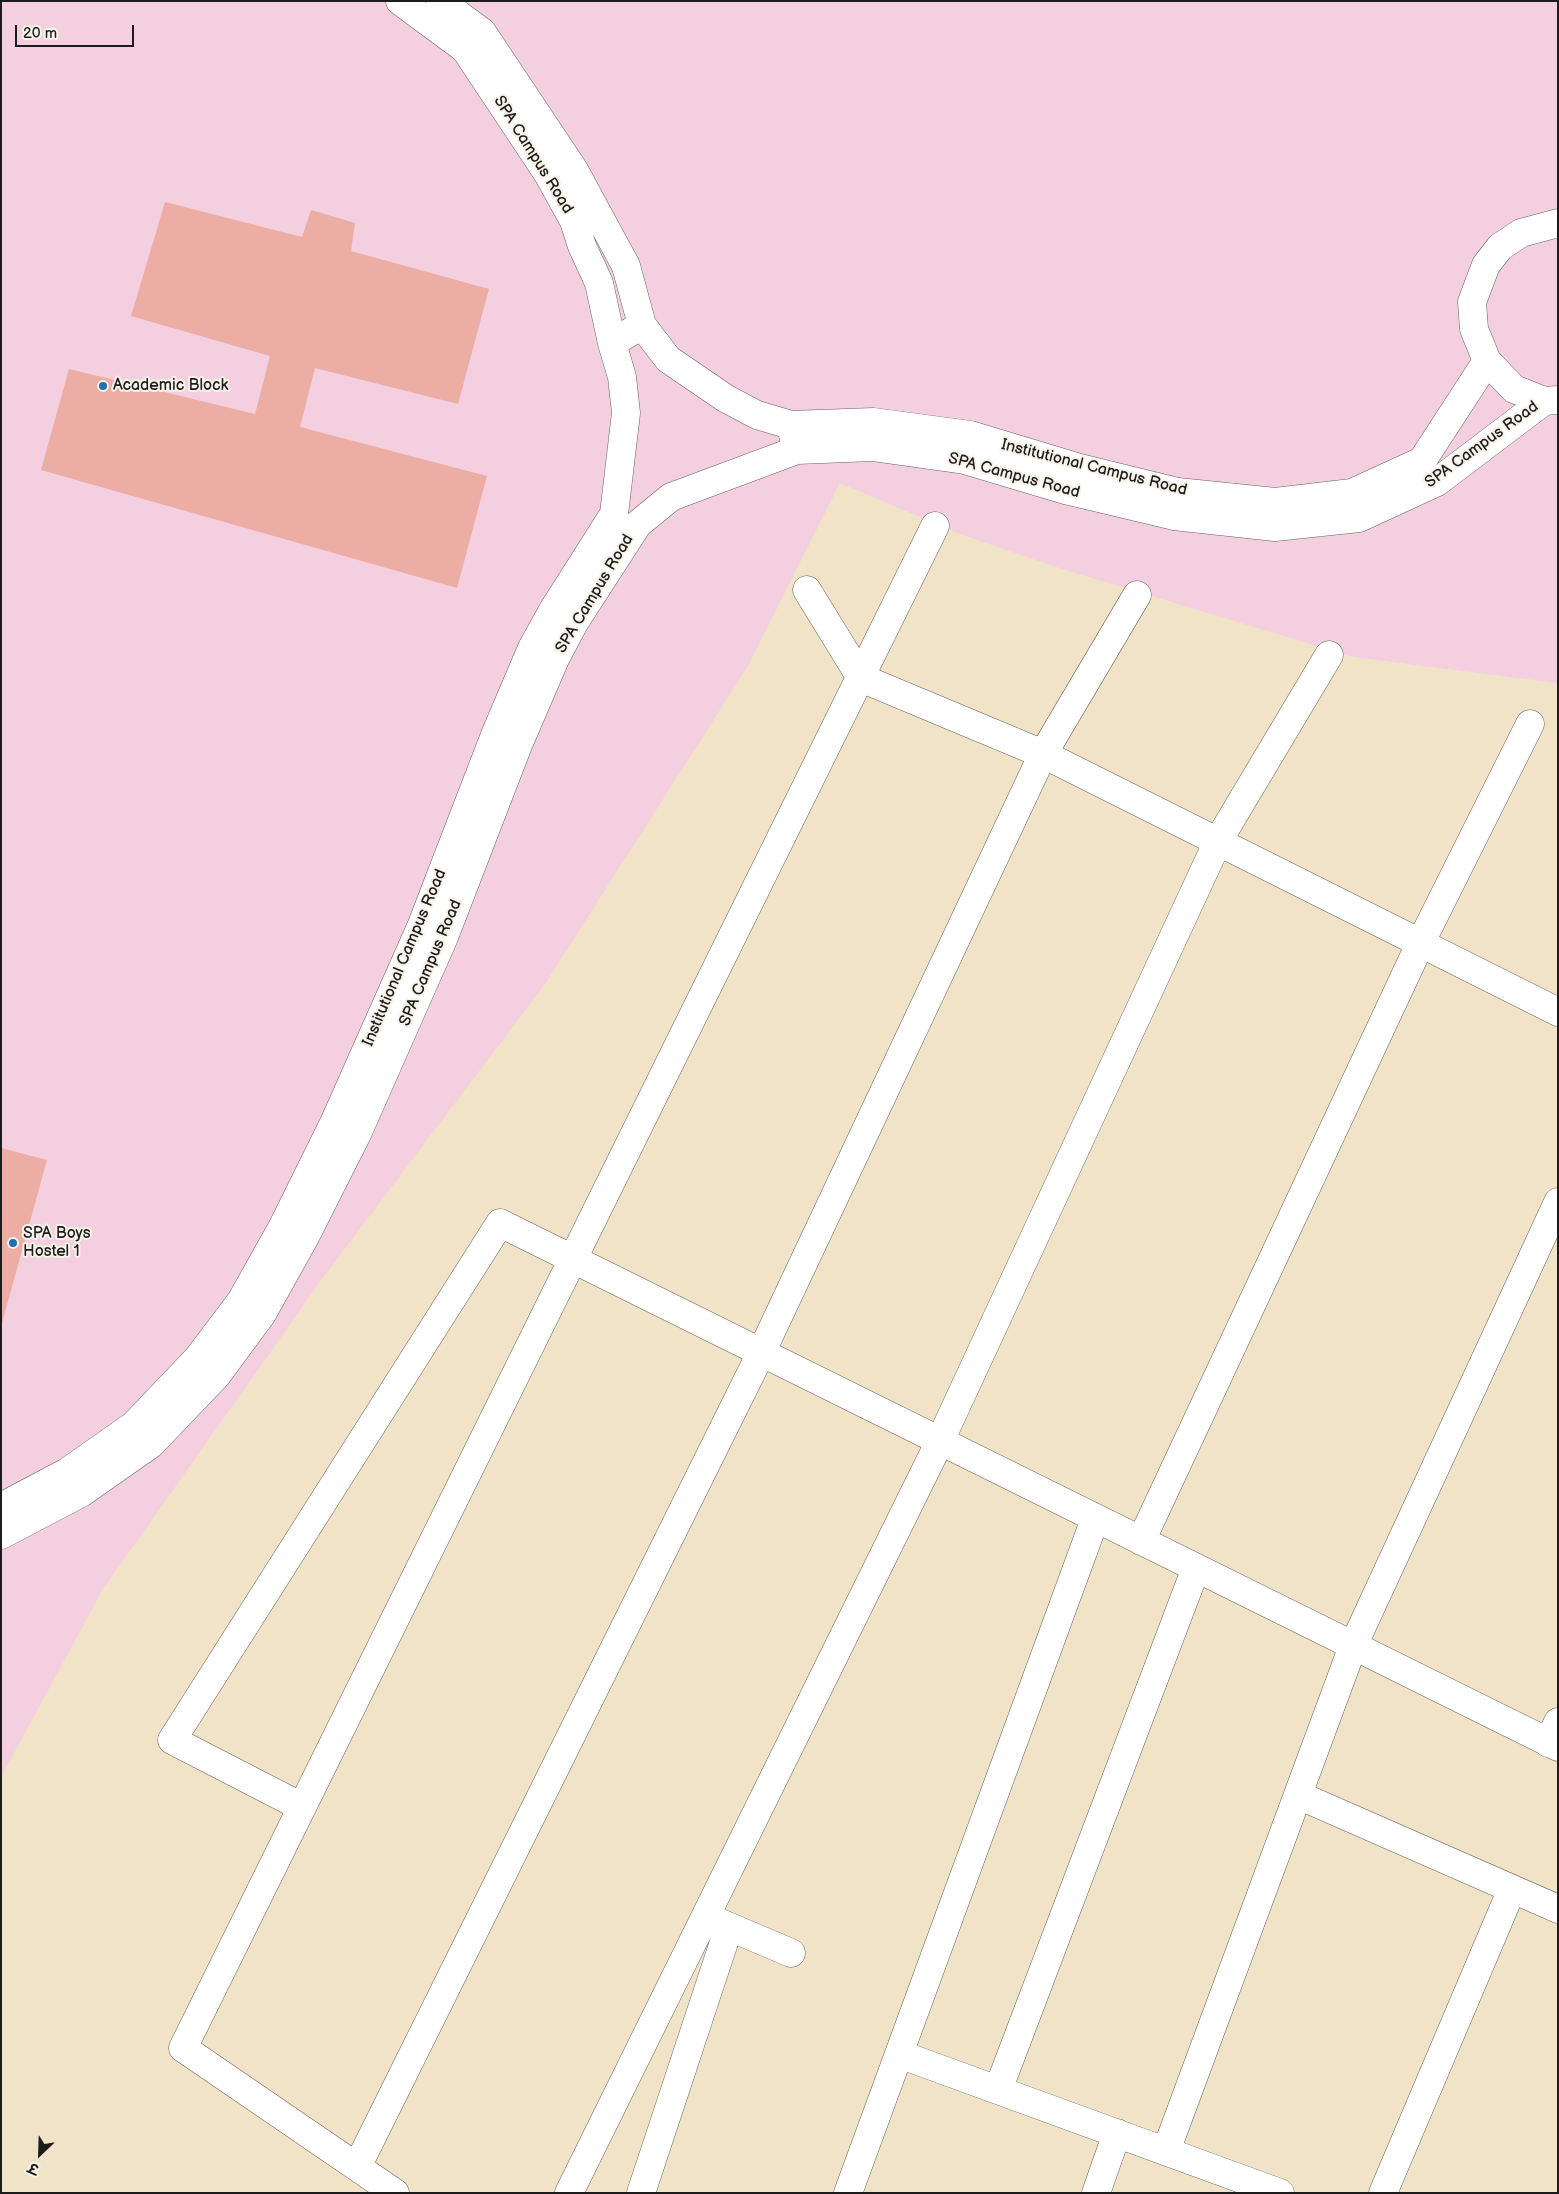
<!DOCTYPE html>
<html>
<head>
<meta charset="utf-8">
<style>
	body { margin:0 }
	#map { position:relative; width:1559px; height:2194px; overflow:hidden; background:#f1e3c8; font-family:"Balsamiq Sans","Playpen Sans Deva",sans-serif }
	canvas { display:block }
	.frame { position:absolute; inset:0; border:2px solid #1c1c1c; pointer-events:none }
	.north { position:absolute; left:15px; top:2129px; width:50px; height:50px; -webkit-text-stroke:4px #f7f3e8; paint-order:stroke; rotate:204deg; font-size:14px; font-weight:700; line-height:20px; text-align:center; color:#1c1c1c }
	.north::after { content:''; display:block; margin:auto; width:18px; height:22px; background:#1c1c1c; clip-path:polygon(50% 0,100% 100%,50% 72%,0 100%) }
	.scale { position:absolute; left:15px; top:25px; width:119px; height:22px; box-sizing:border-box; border:2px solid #1c1c1c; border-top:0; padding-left:6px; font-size:15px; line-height:18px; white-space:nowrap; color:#1c1c1c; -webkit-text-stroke:4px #f7f3e8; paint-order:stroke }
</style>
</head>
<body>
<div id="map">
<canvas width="1559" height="2194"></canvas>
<div class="frame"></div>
<div class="north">उ</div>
<div class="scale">20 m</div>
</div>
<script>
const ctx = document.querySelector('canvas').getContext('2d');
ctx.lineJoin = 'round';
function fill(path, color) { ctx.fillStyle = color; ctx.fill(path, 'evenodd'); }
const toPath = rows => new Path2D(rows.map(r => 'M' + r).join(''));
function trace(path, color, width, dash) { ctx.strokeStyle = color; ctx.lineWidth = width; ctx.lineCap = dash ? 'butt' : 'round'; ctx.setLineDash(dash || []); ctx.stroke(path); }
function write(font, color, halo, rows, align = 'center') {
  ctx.font = font + ' "Balsamiq Sans",sans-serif'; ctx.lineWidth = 4; ctx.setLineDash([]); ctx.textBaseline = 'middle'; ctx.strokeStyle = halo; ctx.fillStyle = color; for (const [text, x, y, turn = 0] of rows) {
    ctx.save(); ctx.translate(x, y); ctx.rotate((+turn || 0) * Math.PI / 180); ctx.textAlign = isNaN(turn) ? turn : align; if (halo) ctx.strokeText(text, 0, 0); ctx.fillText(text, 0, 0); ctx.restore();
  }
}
fill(toPath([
	[1,1,1558,1,1558,683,1353,657,1053,566,960,534,840,483,748,666,545,984,322,1279,103,1589,1,1777]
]), '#f3cfdf');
fill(toPath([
	[165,202,302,237,311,210,355,223,351,251,489,289,458,404,315,368,300,427,487,476,457,588,41,470,69,369,255,414,270,356,131,316],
	[1,1148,47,1160,2,1323,1,1323]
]), '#ecaea4');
const minor = toPath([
	[400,1,465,49,548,174,574,221,582,246,599,283,612,343],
	[440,1,482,32,574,170,626,266,642,325,668,359,725,398,757,415,791,425,795,444],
	[1558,223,1521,233,1500,247,1486,265,1472,302,1474,329,1487,361,1514,389,1544,401,1558,400],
	[791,425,873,422,970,435,1076,467,1178,492,1275,502,1352,493,1422,461,1487,361],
	[807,590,861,678,1043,754,1558,1012],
	[1,1507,67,1472,134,1425,198,1358,241,1301,283,1226,334,1123,421,927,495,735,532,648,553,610,614,514,626,413,622,377,612,343,642,325],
	[1,1535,81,1493,151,1444,217,1375,262,1314,305,1237,357,1134,444,937,518,745,555,659,574,623,638,524,671,497,797,450,872,447,965,460,1069,491,1174,516,1275,527,1359,518,1437,482,1544,401],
	[1141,1541,1420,944,1530,724],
	[1548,1743,1558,1722],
	[1298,1795,1558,1909],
	[302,1807,172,1740,500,1223,1558,1747],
	[711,1919,791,1953],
	[899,2054,1280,2193],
	[998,2090,1196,1568],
	[1166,2151,1353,1646,1558,1202],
	[357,2167,761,1353,1043,754,1137,595],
	[395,2193,183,2048,935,526],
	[569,2193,940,1441,1218,841,1329,655],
	[641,2193,729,1927],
	[848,2193,1095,1519],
	[1096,2193,1117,2133],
	[1383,2193,1512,1889]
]);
trace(minor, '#676258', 29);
trace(minor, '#fff', 28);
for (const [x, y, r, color] of [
	[103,386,5,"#1f6fb2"],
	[13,1243,5,"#1f6fb2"]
]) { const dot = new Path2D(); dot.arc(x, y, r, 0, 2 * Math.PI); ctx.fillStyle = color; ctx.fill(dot); trace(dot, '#f7f3e8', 2); }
write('16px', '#1c1c1c', '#f7f3e8', [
	["SPA Campus Road",533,155,58],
	["SPA Campus Road",1482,445,-36],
	["Institutional Campus Road",1094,468,14],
	["SPA Campus Road",1014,476,15],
	["SPA Campus Road",595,594,-59],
	["Institutional Campus Road",405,958,-67],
	["SPA Campus Road",431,963,-67]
]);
write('16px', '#1c1c1c', '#f7f3e8', [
	["Academic Block",113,386],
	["SPA Boys",23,1234],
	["Hostel 1",23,1252]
], 'left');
</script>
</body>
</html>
